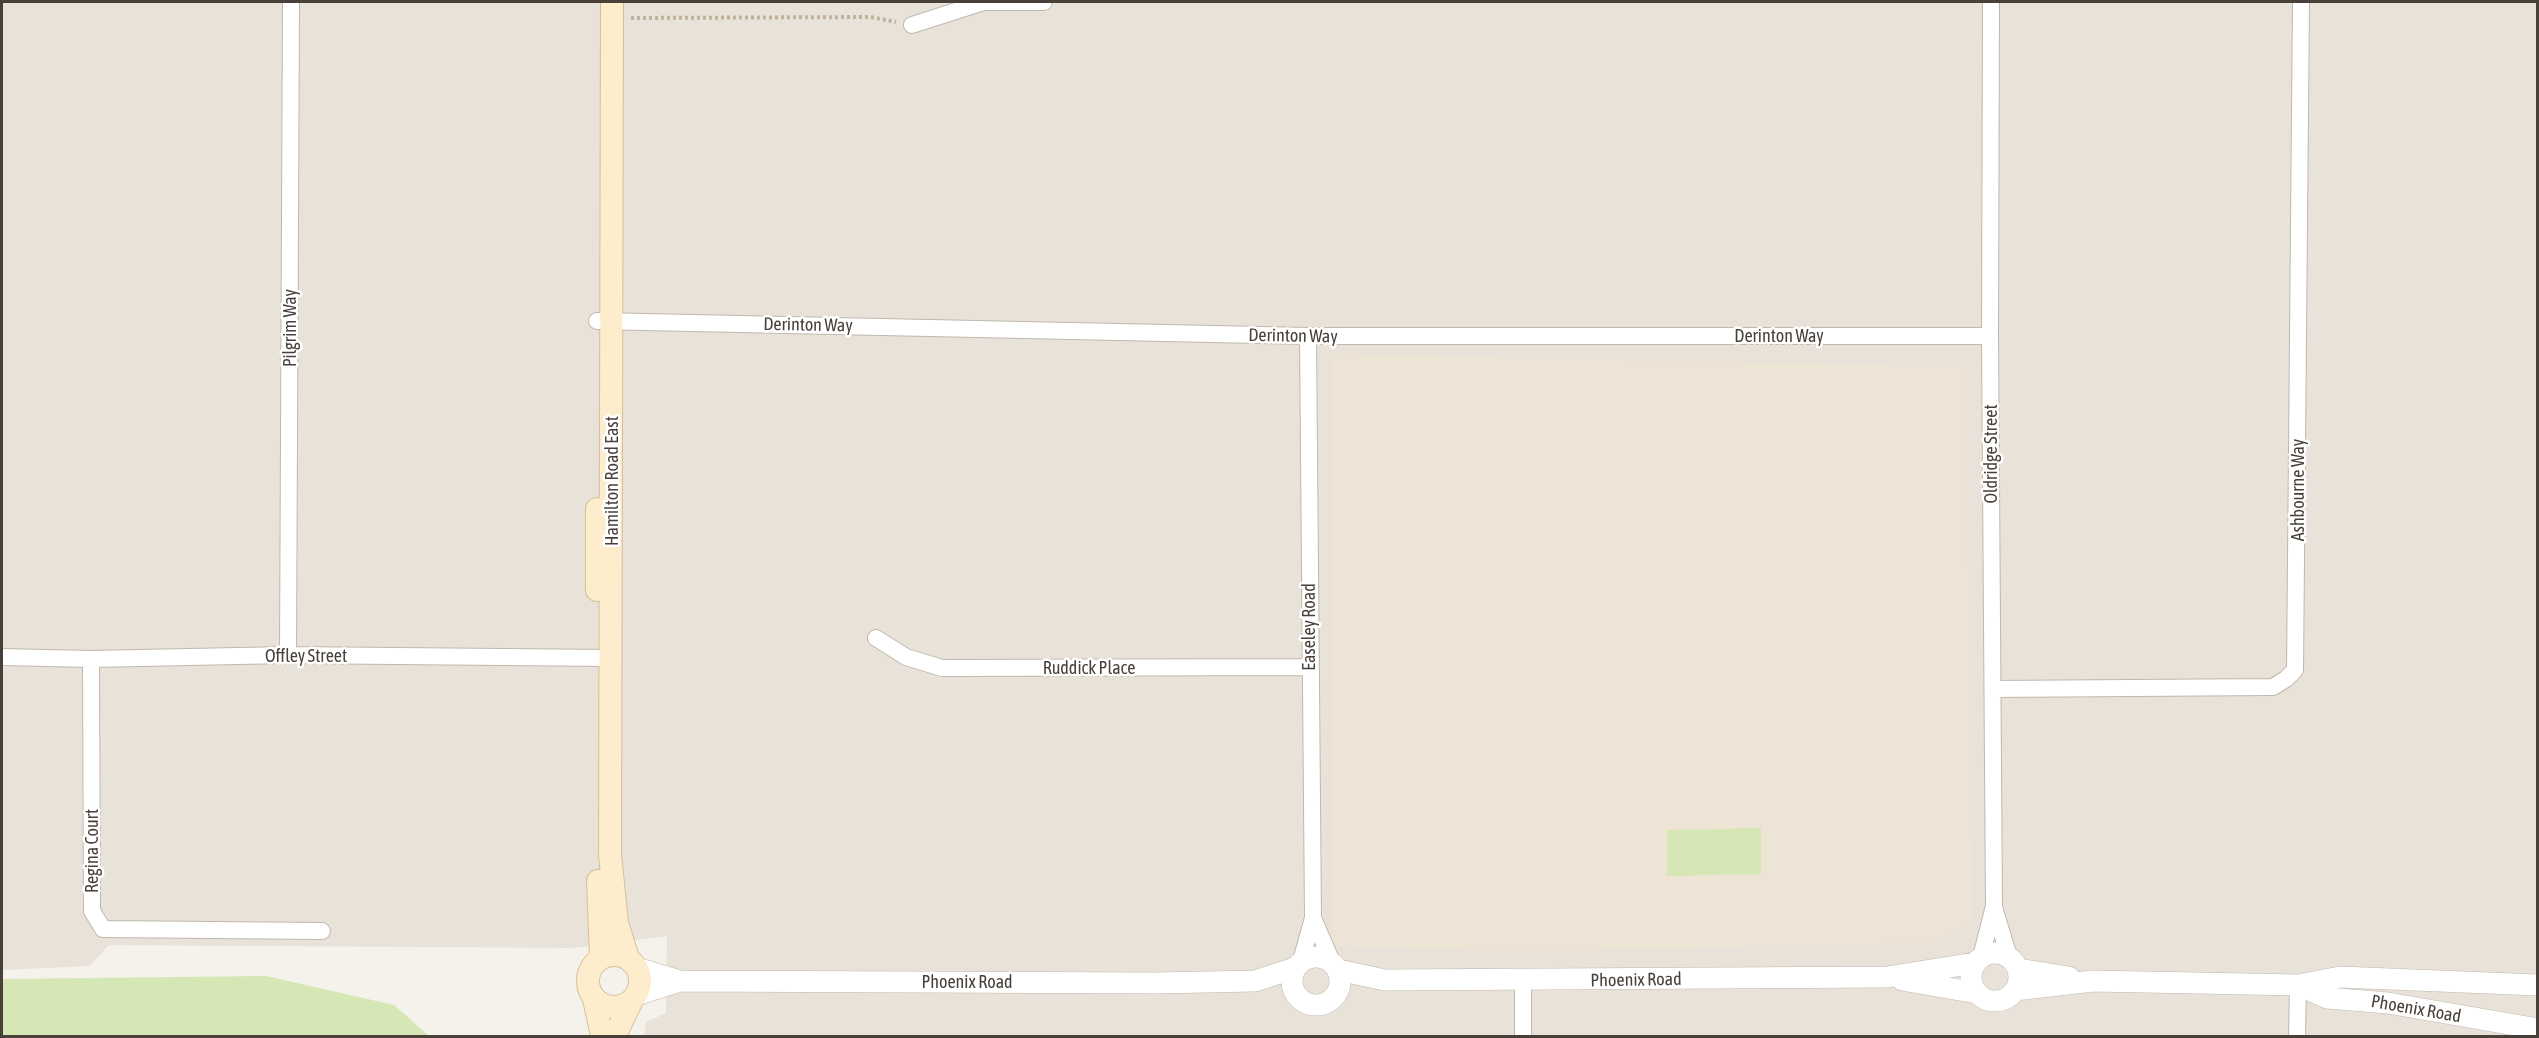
<!DOCTYPE html>
<html>
<head>
<meta charset="utf-8">
<style>
	body { margin:0 }
	#map { position:relative; width:2539px; height:1038px; overflow:hidden; background:#f5f1eb; font-family:"Asap Condensed",sans-serif }
	canvas { display:block }
	.frame { position:absolute; inset:0; border:3px solid #494139; pointer-events:none }
</style>
</head>
<body>
<div id="map">
<canvas width="2539" height="1038"></canvas>
<div class="frame"></div>
</div>
<script>
const ctx = document.querySelector('canvas').getContext('2d');
ctx.lineJoin = 'round';
function fill(path, color) { ctx.fillStyle = color; ctx.fill(path, 'evenodd'); }
const toPath = rows => new Path2D(rows.map(r => 'M' + r).join(''));
function trace(path, color, width, dash) { ctx.strokeStyle = color; ctx.lineWidth = width; ctx.lineCap = dash ? 'butt' : 'round'; ctx.setLineDash(dash || []); ctx.stroke(path); }
function write(font, color, halo, rows, align = 'center') {
  ctx.font = font + ' "Asap Condensed",sans-serif'; ctx.lineWidth = 5; ctx.setLineDash([]); ctx.textBaseline = 'middle'; ctx.strokeStyle = halo; ctx.fillStyle = color; for (const [text, x, y, turn = 0] of rows) {
    ctx.save(); ctx.translate(x, y); ctx.rotate((+turn || 0) * Math.PI / 180); ctx.textAlign = isNaN(turn) ? turn : align; if (halo) ctx.strokeText(text, 0, 0); ctx.fillText(text, 0, 0); ctx.restore();
  }
}
fill(toPath([
	[2,2,2537,2,2537,1036,644,1036,646,1022,666,1013,667,936,573,948,109,945,90,966,2,970]
]), '#e8e2d9');
fill(toPath([
	[1332,354,1966,367,1971,922,1931,943,1522,951,1332,946]
]), '#ede4d5');
fill(toPath([
	[1761,828,1761,874,1667,876,1667,830],
	[266,976,394,1005,429,1036,2,1036,2,979]
]), '#d5e7b5');
const minor = toPath([
	[912,25,984,2,1044,2],
	[597,321,1308,336,1990,336],
	[876,638,906,657,942,668,1309,667],
	[288,655,291,2],
	[2,657,91,659,288,655,611,658],
	[91,659,92,911,103,929,322,931],
	[1993,689,2273,687,2286,679,2295,670,2301,2],
	[1994,907,2009,957],
	[1313,918,1332,962],
	[1981,957,1994,906,1990,336,1991,2],
	[1301,961,1313,918,1308,336],
	[1523,1036,1523,981],
	[2297,1036,2298,985]
]);
const tertiary = toPath([
	'1971 977a24 24 0 1 1 48 0a24 24 0 1 1-48 0Z',
	'1292 981a24 24 0 1 1 48 0a24 24 0 1 1-48 0Z',
	[637,968,680,981,1157,983,1255,981,1295,968],
	[2018,969,2069,977],
	[1338,970,1385,980,1887,977,1975,963],
	[1902,980,1977,993],
	[2298,985,2327,998,2388,1003,2538,1029],
	[2015,990,2093,981,2298,985,2340,977,2538,985],
	[636,995,680,981]
]);
const secondary = toPath([
	[612,2,610,855,617,923,628,958],
	[597,590,597,509],
	[598,881,601,957],
	'588 981a26 26 0 1 1 52 0a26 26 0 1 1-52 0Z',
	[594,999,602,1036],
	[615,1036,632,1000]
]);
trace(minor, '#c0b8ad', 18);
trace(tertiary, '#c0b8ad', 22);
trace(secondary, '#d2c09c', 24);
trace(toPath([
	[631,18,870,17,896,22]
]), '#c1b29f', 4, [3, 3]);
trace(minor, '#fff', 16);
trace(tertiary, '#fff', 21);
trace(secondary, '#fdedcd', 22);
write('18px', '#494139', '#fff', [
	["Derinton Way",808,325,1],
	["Pilgrim Way",290,328,-90],
	["Derinton Way",1293,336,1],
	["Derinton Way",1779,336],
	["Oldridge Street",1991,454,-90],
	["Hamilton Road East",612,481,-90],
	["Ashbourne Way",2298,490,-90],
	["Easeley Road",1309,627,-90],
	["Offley Street",306,656],
	["Ruddick Place",1089,668],
	["Regina Court",92,851,-90],
	["Phoenix Road",1636,980,-1],
	["Phoenix Road",967,982],
	["Phoenix Road",2416,1009,10]
]);
</script>
</body>
</html>
